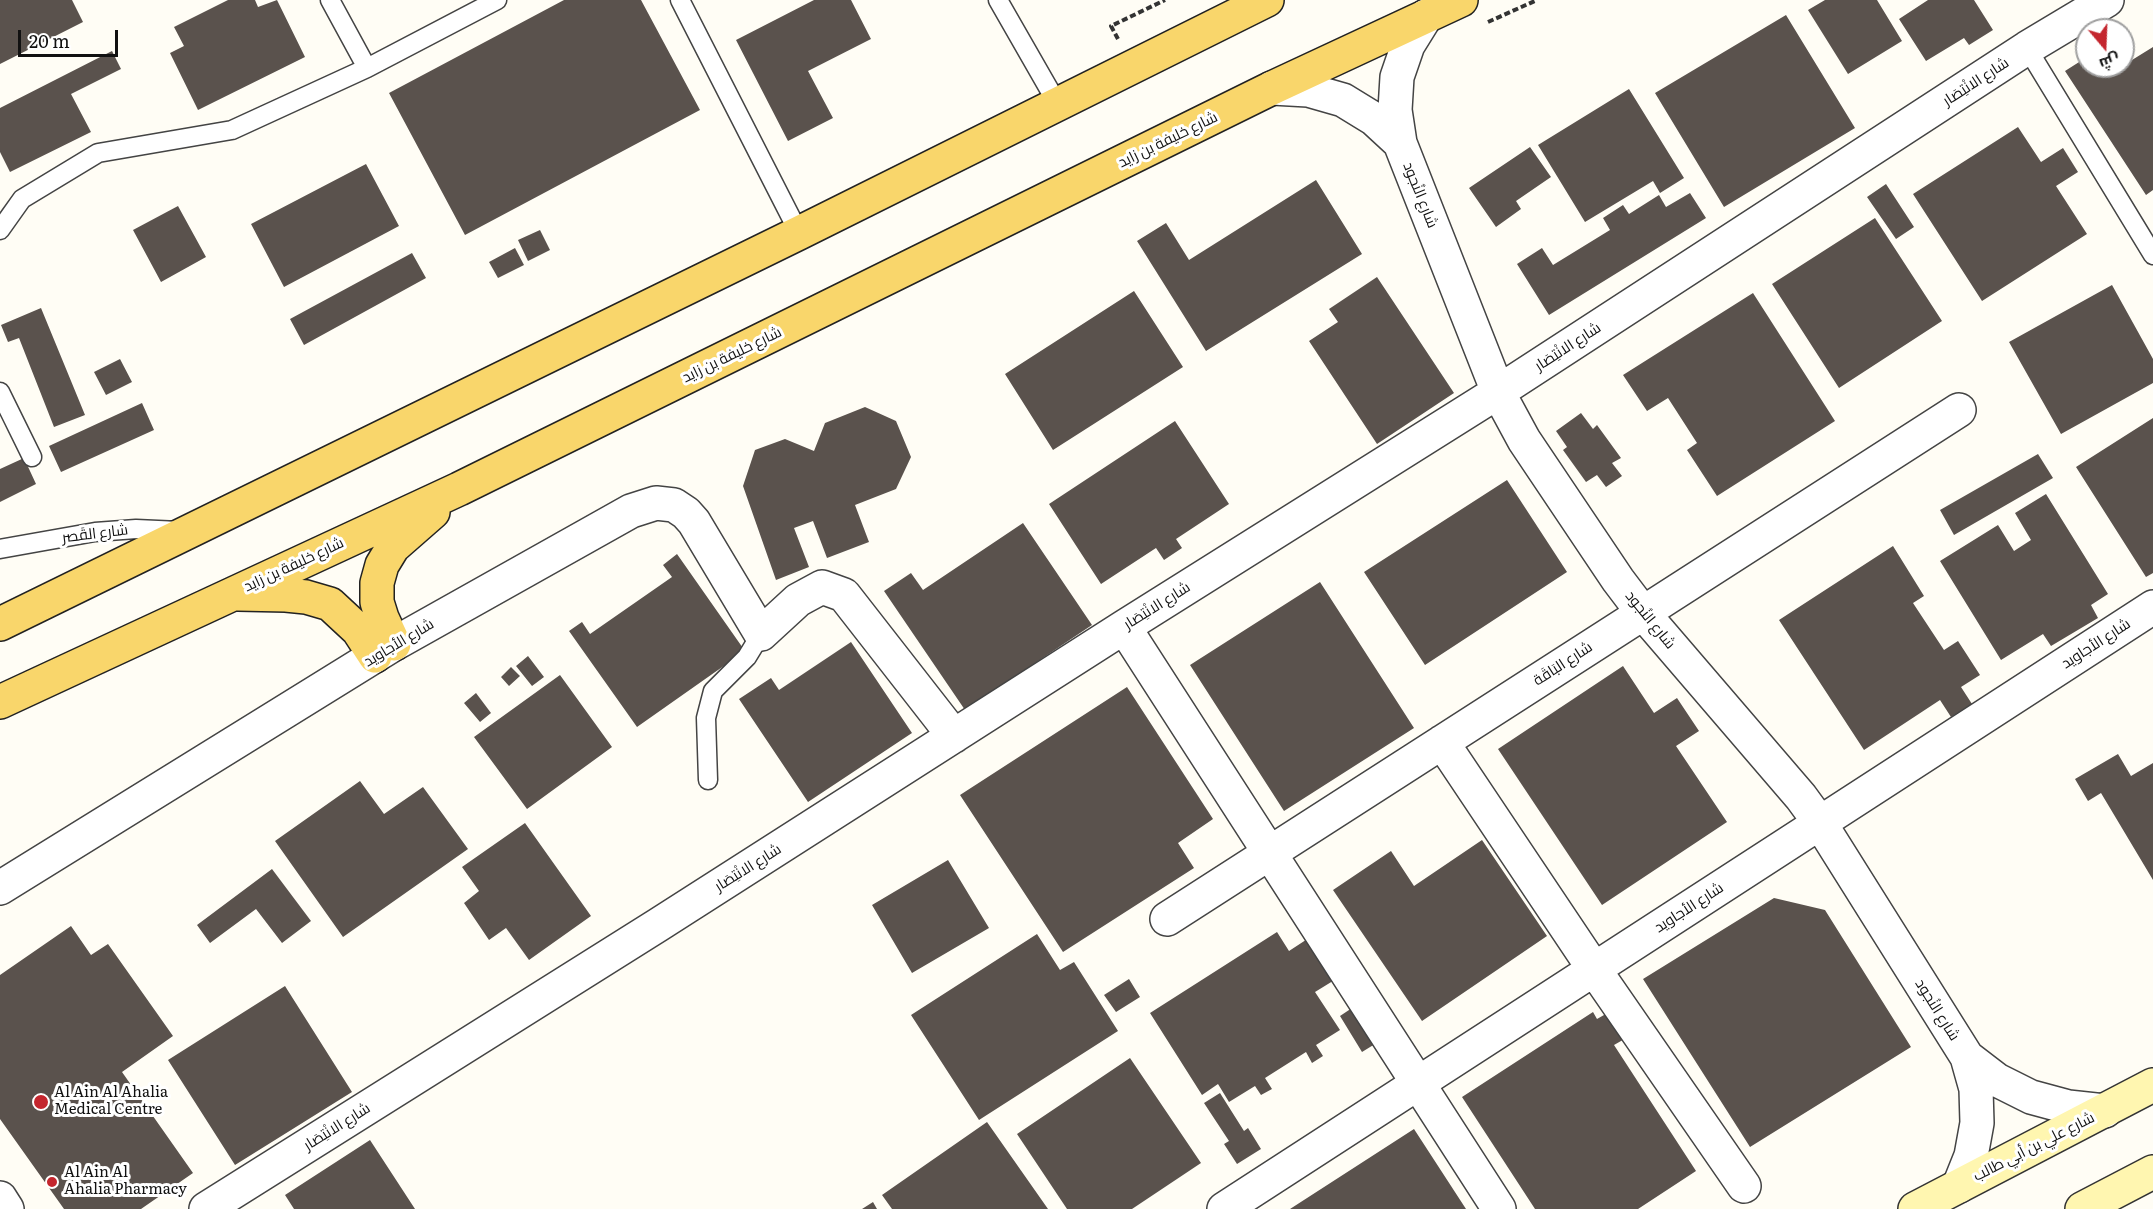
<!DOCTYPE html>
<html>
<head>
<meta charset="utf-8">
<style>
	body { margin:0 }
	#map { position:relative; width:2153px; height:1209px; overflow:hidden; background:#fffdf5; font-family:Literata,Cairo,serif }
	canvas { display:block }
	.north { position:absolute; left:2075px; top:18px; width:60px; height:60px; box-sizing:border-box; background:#fff; border:2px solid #a0a0a0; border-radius:50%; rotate:161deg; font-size:16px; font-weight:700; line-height:24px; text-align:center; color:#111 }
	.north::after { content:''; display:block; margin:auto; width:21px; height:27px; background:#c4262e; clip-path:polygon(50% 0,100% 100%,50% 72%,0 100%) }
	.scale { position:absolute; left:18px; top:30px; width:100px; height:27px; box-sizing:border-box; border:3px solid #111; border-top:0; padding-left:8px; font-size:18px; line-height:21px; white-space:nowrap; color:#111; -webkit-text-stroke:4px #fff; paint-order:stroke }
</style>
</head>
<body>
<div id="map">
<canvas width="2153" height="1209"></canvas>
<div class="north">ش</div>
<div class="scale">20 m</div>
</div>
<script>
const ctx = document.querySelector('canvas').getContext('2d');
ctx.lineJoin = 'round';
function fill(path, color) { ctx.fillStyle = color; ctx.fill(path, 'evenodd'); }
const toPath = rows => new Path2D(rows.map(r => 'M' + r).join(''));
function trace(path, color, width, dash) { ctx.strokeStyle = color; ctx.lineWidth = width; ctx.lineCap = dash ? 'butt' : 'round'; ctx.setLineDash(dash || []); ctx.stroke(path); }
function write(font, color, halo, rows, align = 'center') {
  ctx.font = font + ' Literata,Cairo,serif'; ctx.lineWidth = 6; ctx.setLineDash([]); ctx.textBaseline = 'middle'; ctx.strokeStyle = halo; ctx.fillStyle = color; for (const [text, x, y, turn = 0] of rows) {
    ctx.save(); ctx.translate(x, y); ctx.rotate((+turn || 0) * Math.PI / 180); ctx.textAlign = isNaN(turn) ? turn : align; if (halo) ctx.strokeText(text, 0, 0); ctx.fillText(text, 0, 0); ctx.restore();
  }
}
fill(toPath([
	[0,0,72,0,83,22,0,64],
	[228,0,255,0,258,7,277,0,305,57,198,110,170,53,184,46,174,27],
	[564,0,641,0,700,110,465,235,389,93],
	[814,0,851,0,871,39,808,71,833,118,788,141,736,40],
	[1825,0,1877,0,1902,41,1848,74,1808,10],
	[1928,0,1974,0,1993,30,1969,45,1964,38,1926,61,1899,19],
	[1786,15,1855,128,1724,207,1655,93],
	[2123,46,2132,60,2153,47,2153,190,2146,195,2065,71,2087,57,2087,66,2123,66],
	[112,51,121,69,71,94,91,132,10,172,0,152,0,108],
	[1629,89,1684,178,1660,193,1653,181,1585,222,1538,145],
	[2018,127,2041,162,2063,148,2078,172,2056,186,2087,234,1982,301,1913,194],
	[1530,147,1551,177,1516,201,1521,209,1496,227,1469,188],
	[366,164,399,226,284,287,251,224],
	[1316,180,1362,254,1206,351,1137,241,1166,223,1189,260],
	[1886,184,1914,227,1896,239,1867,197],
	[1690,193,1706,218,1549,315,1517,264,1542,248,1553,265,1610,230,1603,218,1623,205,1629,214,1659,195,1666,207],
	[178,206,206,257,161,282,133,230],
	[1875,218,1942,321,1839,388,1772,284],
	[540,230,550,250,528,261,518,240],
	[515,248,524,265,498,278,489,262],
	[412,253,426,278,304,345,290,319],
	[1377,277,1454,393,1377,444,1309,341,1338,322,1329,309],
	[2112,285,2153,359,2153,383,2061,434,2009,342],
	[1134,291,1183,367,1053,450,1005,374],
	[1753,293,1835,421,1717,496,1687,450,1697,443,1668,398,1647,411,1623,375],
	[41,308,85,415,54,427,19,338,8,342,1,325],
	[120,359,132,382,106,395,94,372],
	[142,403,154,430,61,472,49,446],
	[865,407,896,421,911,457,896,489,855,505,869,542,827,558,813,521,794,528,809,567,776,580,743,486,755,450,785,439,814,451,825,423],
	[1581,413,1593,429,1597,425,1621,458,1612,463,1622,476,1606,487,1597,475,1586,482,1563,450,1567,447,1556,431],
	[2153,418,2153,573,2146,577,2076,467],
	[1175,421,1229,504,1176,539,1182,548,1164,560,1156,548,1101,584,1049,504],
	[2038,454,2053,478,1954,535,1940,510],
	[24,458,36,484,0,502,0,469],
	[1507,480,1567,572,1425,665,1364,572],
	[2046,494,2108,594,2091,605,2098,618,2051,646,2043,634,2001,660,1940,561,1998,525,2014,551,2031,540,2015,513],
	[1023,523,1092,625,965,710,884,591,911,573,923,590],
	[1893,546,1924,596,1913,603,1944,650,1958,641,1980,675,1961,687,1972,704,1951,717,1940,700,1864,750,1779,620],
	[677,554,745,651,637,727,569,631,582,622,590,634,672,577,663,565],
	[1320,582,1414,728,1284,811,1190,665],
	[851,642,912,733,808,802,739,699,771,678,779,690],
	[528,656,544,677,532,686,516,666],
	[1623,666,1654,713,1677,698,1699,731,1676,746,1727,822,1602,905,1498,749],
	[511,667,520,676,509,686,501,677],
	[560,675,612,747,527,809,474,737],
	[1127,687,1213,819,1178,843,1194,868,1063,952,960,795],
	[476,693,491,713,480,722,464,703],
	[2118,754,2131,776,2153,763,2153,880,2101,793,2088,801,2075,779],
	[360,781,384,814,423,787,468,849,343,937,275,841],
	[525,823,591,916,529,960,506,928,489,940,464,903,479,891,462,867],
	[1482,840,1547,936,1422,1021,1333,890,1391,851,1414,886],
	[948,860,989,928,912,973,872,905],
	[272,869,311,921,282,943,256,909,210,943,197,925],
	[1774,898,1825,910,1911,1047,1750,1147,1643,979],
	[71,926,91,955,108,944,173,1036,122,1072,193,1173,141,1209,64,1209,0,1119,0,975],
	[1277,932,1289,951,1315,934,1341,976,1315,992,1340,1030,1316,1045,1323,1056,1312,1063,1306,1052,1265,1078,1272,1089,1261,1095,1255,1086,1229,1102,1218,1084,1202,1095,1150,1013],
	[1037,934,1060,970,1074,962,1118,1031,979,1120,911,1015],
	[1129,979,1140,997,1116,1012,1104,995],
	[285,986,352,1092,235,1165,168,1060],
	[1352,1008,1375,1044,1362,1052,1340,1016],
	[1611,1011,1628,1037,1614,1045,1696,1171,1638,1209,1535,1209,1462,1097,1593,1012,1597,1019],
	[1130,1058,1201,1163,1132,1209,1067,1209,1017,1134],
	[1220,1093,1244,1131,1248,1128,1261,1149,1237,1164,1224,1144,1229,1141,1204,1103],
	[987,1122,1048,1209,892,1209,882,1195],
	[1414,1129,1466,1209,1290,1209],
	[370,1140,415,1209,294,1209,285,1195],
	[873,1202,877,1209,862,1209]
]), '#5a524d');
const lane = toPath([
	[330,0,367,68],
	[680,0,799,233],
	[998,0,1057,103],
	[2027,48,2153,255],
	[0,230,22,199,98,153,232,130,367,68,497,0],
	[0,392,32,457],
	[0,549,95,532,136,529,180,531],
	[708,780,706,718,713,691,747,657,761,634]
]);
const street = toPath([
	[1426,16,1408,45,1397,77,1395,110,1400,143,1498,392,1524,440,1618,580,1643,613,1801,797,1820,823,1967,1057,1976,1089,1977,1123,1971,1156,1959,1186],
	[1272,88,1308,90,1343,100,1374,119,1400,143],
	[1124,627,1499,1209],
	[1442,742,1594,969,1744,1186],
	[0,888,394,644,631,511,656,503,674,505,686,513,694,522,761,634,798,600,822,587,844,595,954,736],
	[1167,919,1959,410],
	[1967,1057,1997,1080,2031,1097,2068,1107,2105,1111],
	[0,1198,7,1209],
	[206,1209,658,925,1124,627,1498,392,2027,48,2107,0],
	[1224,1209,2153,607]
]);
const secondary = toPath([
	[1915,1209,2153,1085],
	[2082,1209,2153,1172]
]);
const primary = toPath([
	[238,594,286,595,306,597,330,604,358,630,375,656],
	[0,624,799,233,1267,0],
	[394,644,382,618,377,602,377,583,382,565,393,547,433,512],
	[0,702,459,489,1272,88,1461,0]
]);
trace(lane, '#444', 21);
trace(street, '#444', 36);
trace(secondary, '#333', 36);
trace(primary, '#222', 36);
trace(toPath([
	[1488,22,1537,0],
	[1118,39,1111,26,1165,0]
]), '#333', 4, [6, 3]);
trace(lane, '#fff', 18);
trace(street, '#fff', 33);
trace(secondary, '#fff6b0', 33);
trace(primary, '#f9d66b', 33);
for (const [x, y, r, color] of [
	[41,1102,8,"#c4262e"],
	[52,1182,6,"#c4262e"]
]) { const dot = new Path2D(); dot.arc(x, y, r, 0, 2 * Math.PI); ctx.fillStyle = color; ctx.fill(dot); trace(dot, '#fff', 2); }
write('15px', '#111', '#fff', [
	["شارع الانْتِصَار",1976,82,-33],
	["شارع خليفة بن زايد",1168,140,-26],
	["شارع النُجود",1420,195,68],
	["شارع الانْتِصَار",1568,347,-33],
	["شارع خليفة بن زايد",732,355,-26],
	["شارع القَصر",95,534,-7],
	["شارع خليفة بن زايد",294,565,-25],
	["شارع الانْتِصَار",1157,606,-32],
	["شارع النُجود",1650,620,51],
	["شارع الأجاويد",399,643,-31],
	["شارع الأجاويد",2096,644,-33],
	["شارع البَاقَة",1563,664,-33],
	["شارع الانْتِصَار",748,868,-32],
	["شارع الأجاويد",1689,908,-33],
	["شارع النُجود",1937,1010,58],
	["شارع الانْتِصَار",337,1127,-32],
	["شارع علي بن أبي طالب",2034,1147,-27]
]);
write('15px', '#111', '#fff', [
	["Al Ain Al Ahalia",54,1093],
	["Medical Centre",54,1110],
	["Al Ain Al",64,1173],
	["Ahalia Pharmacy",64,1190]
], 'left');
</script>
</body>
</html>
